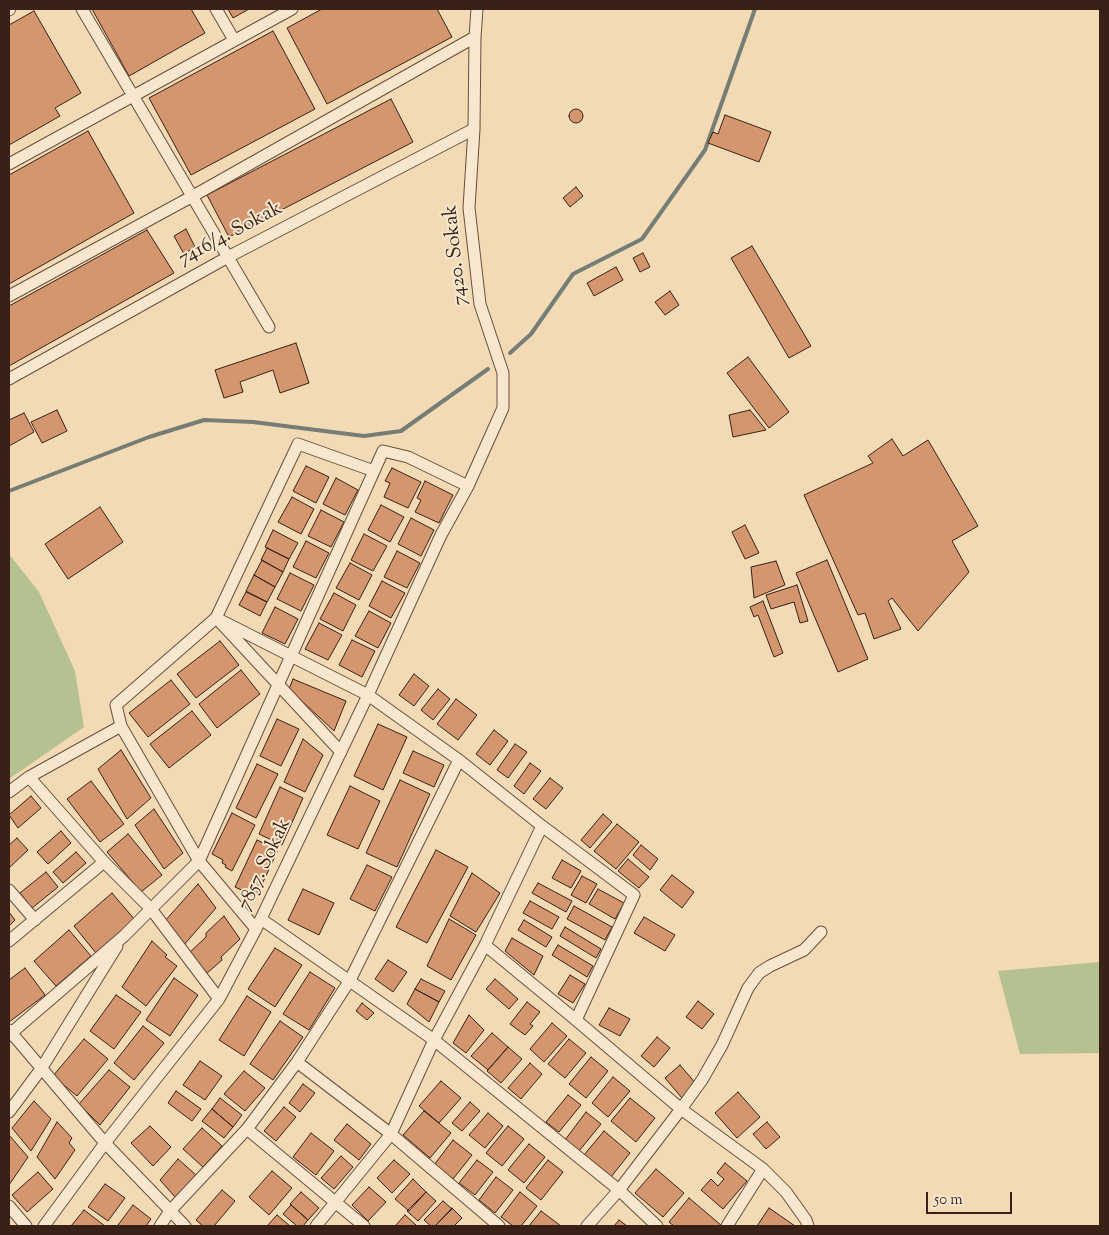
<!DOCTYPE html>
<html>
<head>
<meta charset="utf-8">
<style>
	body { margin:0 }
	#map { position:relative; width:1109px; height:1235px; overflow:hidden; background:#f2dab4; font-family:"Sorts Mill Goudy",serif }
	canvas { display:block }
	.frame { position:absolute; inset:0; border:10px solid #3a2117; pointer-events:none }
	.scale { position:absolute; left:926px; top:1192px; width:86px; height:22px; box-sizing:border-box; border:2px solid #3a2117; border-top:0; padding-left:6px; font-size:15px; line-height:18px; white-space:nowrap; color:#3a2117; -webkit-text-stroke:4px #f7e7ce; paint-order:stroke }
</style>
</head>
<body>
<div id="map">
<canvas width="1109" height="1235"></canvas>
<div class="frame"></div>
<div class="scale">50 m</div>
</div>
<script>
const ctx = document.querySelector('canvas').getContext('2d');
ctx.lineJoin = 'round';
function fill(path, color) { ctx.fillStyle = color; ctx.fill(path, 'evenodd'); }
const toPath = rows => new Path2D(rows.map(r => 'M' + r).join(''));
function trace(path, color, width, dash) { ctx.strokeStyle = color; ctx.lineWidth = width; ctx.lineCap = dash ? 'butt' : 'round'; ctx.setLineDash(dash || []); ctx.stroke(path); }
function write(font, color, halo, rows, align = 'center') {
  ctx.font = font + ' "Sorts Mill Goudy",serif'; ctx.lineWidth = 4; ctx.setLineDash([]); ctx.textBaseline = 'middle'; ctx.strokeStyle = halo; ctx.fillStyle = color; for (const [text, x, y, turn = 0] of rows) {
    ctx.save(); ctx.translate(x, y); ctx.rotate((+turn || 0) * Math.PI / 180); ctx.textAlign = isNaN(turn) ? turn : align; if (halo) ctx.strokeText(text, 0, 0); ctx.fillText(text, 0, 0); ctx.restore();
  }
}
fill(toPath([
	[9,554,39,592,75,671,84,727,9,779],
	[1100,962,1100,1053,1020,1054,998,971]
]), '#b6c191');
trace(toPath([
	[510,353,531,334,573,274,642,239,705,150,755,9],
	[9,491,149,437,204,420,253,422,364,436,401,431,488,369]
]), '#757d75', 4);
const building = toPath([
	[92,9,191,9,205,33,129,76,92,9],
	[228,9,249,9,233,18,228,9],
	[322,9,437,9,452,37,327,104,287,28,322,9],
	[34,11,81,93,55,108,60,116,9,145,9,25,34,11],
	[273,31,315,109,191,175,149,98,273,31],
	[391,99,413,142,229,237,207,195,391,99],
	'569 116a7 7 0 1 1 14 0a7 7 0 1 1-14 0Z',
	[725,115,771,132,759,162,708,143,713,132,718,134,725,115],
	[88,131,134,213,9,284,9,175,88,131],
	[576,187,583,196,570,207,563,198,576,187],
	[186,229,195,247,184,254,174,236,186,229],
	[147,230,174,273,9,366,9,306,147,230],
	[752,246,811,346,789,358,731,258,752,246],
	[643,253,650,267,640,272,633,258,643,253],
	[616,267,623,280,594,296,587,283,616,267],
	[670,291,679,305,665,315,655,302,670,291],
	[296,343,309,383,280,393,273,370,240,382,243,392,224,398,215,370,296,343],
	[748,357,789,412,769,428,727,373,748,357],
	[57,410,67,431,42,443,31,422,57,410],
	[750,410,766,430,733,437,729,415,750,410],
	[24,413,34,432,9,446,9,420,24,413],
	[892,439,903,456,928,440,978,526,952,541,969,572,918,631,892,598,888,601,901,629,874,639,865,613,858,615,804,495,873,463,868,456,892,439],
	[306,466,329,477,316,503,293,491,306,466],
	[392,468,421,482,408,508,384,497,390,483,385,481,392,468],
	[336,478,358,490,345,515,323,504,336,478],
	[425,481,453,495,439,523,415,512,421,500,417,498,425,481],
	[292,497,314,509,301,534,278,522,292,497],
	[381,505,404,517,390,542,368,530,381,505],
	[100,507,123,542,68,579,45,544,100,507],
	[321,510,344,522,331,547,308,536,321,510],
	[411,518,434,530,421,556,398,544,411,518],
	[745,525,759,553,745,559,732,532,745,525],
	[273,530,298,543,289,559,265,547,273,530],
	[364,534,387,546,373,571,351,560,364,534],
	[306,541,329,553,316,578,293,567,306,541],
	[267,548,289,559,283,572,261,560,267,548],
	[397,551,420,563,407,588,384,577,397,551],
	[262,560,283,572,275,587,254,575,262,560],
	[827,560,868,659,838,672,796,573,827,560],
	[776,561,785,585,754,598,751,567,776,561],
	[350,563,372,575,359,600,336,588,350,563],
	[290,573,314,585,301,611,277,599,290,573],
	[254,575,275,587,267,602,246,591,254,575],
	[382,581,405,593,391,618,369,606,382,581],
	[797,585,808,621,800,623,794,602,771,609,766,595,797,585],
	[246,592,267,602,260,616,239,605,246,592],
	[334,593,356,605,343,631,320,619,334,593],
	[763,601,783,653,774,657,758,615,754,617,750,607,763,601],
	[275,607,298,619,285,644,262,633,275,607],
	[369,611,391,623,378,648,355,636,369,611],
	[319,623,342,635,328,660,305,649,319,623],
	[352,640,375,651,362,677,339,665,352,640],
	[220,641,239,665,196,698,177,674,220,641],
	[241,670,260,694,217,728,199,704,241,670],
	[414,674,429,686,414,706,399,695,414,674],
	[293,679,346,701,334,731,289,689,293,679],
	[171,680,190,704,148,737,129,713,171,680],
	[438,689,450,699,433,720,421,710,438,689],
	[456,699,477,715,458,740,437,724,456,699],
	[192,711,211,735,169,768,150,744,192,711],
	[277,719,299,729,281,766,260,756,277,719],
	[378,724,407,737,383,790,354,776,378,724],
	[494,730,508,741,490,765,476,754,494,730],
	[303,739,323,755,305,792,284,782,303,739],
	[515,744,527,752,508,778,497,770,515,744],
	[121,750,151,798,127,819,98,769,121,750],
	[413,751,444,765,434,787,403,773,413,751],
	[530,763,541,771,524,794,514,786,530,763],
	[257,764,278,774,256,818,236,808,257,764],
	[550,778,563,788,546,809,533,799,550,778],
	[400,780,430,794,397,867,366,853,400,780],
	[91,781,124,824,100,842,67,799,91,781],
	[350,786,380,801,358,849,327,835,350,786],
	[280,787,303,798,282,845,259,834,280,787],
	[31,796,41,808,18,828,9,815,31,796],
	[154,809,183,853,164,869,135,825,154,809],
	[232,813,255,825,232,871,225,867,226,865,222,863,223,860,212,854,232,813],
	[603,814,612,822,590,848,581,840,603,814],
	[617,824,639,842,616,869,594,851,617,824],
	[61,831,71,843,48,864,37,852,61,831],
	[128,834,162,875,141,892,107,852,128,834],
	[17,838,28,850,9,868,9,845,17,838],
	[257,840,278,850,256,897,235,887,257,840],
	[641,845,658,859,650,870,633,855,641,845],
	[436,850,468,867,427,943,396,927,436,850],
	[76,852,86,863,63,883,53,872,76,852],
	[628,859,649,877,639,888,618,871,628,859],
	[562,860,581,871,571,888,552,878,562,860],
	[367,865,392,877,375,911,350,899,367,865],
	[46,872,58,887,32,908,20,893,46,872],
	[472,873,500,893,476,932,450,916,472,873],
	[672,875,694,892,682,908,660,890,672,875],
	[582,876,597,884,586,903,571,895,582,876],
	[538,883,572,901,566,912,532,893,538,883],
	[198,884,216,908,183,946,164,922,198,884],
	[303,889,334,903,319,935,288,920,303,889],
	[598,889,624,903,615,919,589,904,598,889],
	[112,893,135,920,96,953,74,926,112,893],
	[530,901,559,917,552,929,523,913,530,901],
	[574,906,612,927,605,940,567,919,574,906],
	[9,912,15,920,9,926,9,912],
	[224,916,240,939,221,957,222,960,205,975,188,954,206,937,206,933,224,916],
	[644,917,675,935,665,951,634,933,644,917],
	[449,919,476,935,451,980,427,966,449,919],
	[524,920,552,937,546,947,518,930,524,920],
	[565,927,601,949,596,958,560,936,565,927],
	[69,930,91,956,56,986,34,961,69,930],
	[512,938,543,956,534,975,505,951,512,938],
	[152,941,167,955,165,957,177,966,146,1006,122,987,152,941],
	[558,945,593,966,587,977,552,955,558,945],
	[275,948,302,965,275,1007,248,989,275,948],
	[388,960,407,972,393,992,375,979,388,960],
	[25,968,45,995,9,1022,9,980,25,968],
	[310,972,335,988,309,1030,283,1014,310,972],
	[570,975,585,984,573,1003,558,994,570,975],
	[174,978,198,995,170,1036,146,1020,174,978],
	[421,979,445,991,439,1002,415,989,421,979],
	[495,979,518,999,509,1009,486,989,495,979],
	[415,989,439,1002,429,1022,407,1004,415,989],
	[116,995,141,1012,114,1049,90,1031,116,995],
	[247,996,271,1012,244,1056,219,1040,247,996],
	[698,1001,714,1014,702,1029,686,1017,698,1001],
	[527,1002,540,1012,530,1024,533,1026,525,1035,510,1024,527,1002],
	[362,1003,374,1013,367,1020,356,1011,362,1003],
	[609,1008,630,1019,620,1036,599,1025,609,1008],
	[469,1015,484,1030,466,1053,453,1043,469,1015],
	[280,1021,303,1037,273,1080,250,1064,280,1021],
	[552,1023,567,1036,544,1062,530,1049,552,1023],
	[143,1026,164,1043,134,1080,114,1063,143,1026],
	[492,1033,508,1047,488,1070,471,1056,492,1033],
	[657,1037,670,1048,654,1067,641,1056,657,1037],
	[84,1039,108,1059,77,1096,53,1076,84,1039],
	[569,1039,586,1053,565,1078,548,1064,569,1039],
	[508,1047,522,1059,501,1083,487,1071,508,1047],
	[591,1057,608,1071,586,1098,569,1084,591,1057],
	[200,1061,222,1076,205,1100,183,1085,200,1061],
	[530,1063,542,1074,521,1099,508,1088,530,1063],
	[680,1065,697,1085,682,1098,665,1078,680,1065],
	[109,1070,130,1087,100,1125,79,1104,109,1070],
	[244,1071,265,1088,245,1111,224,1094,244,1071],
	[613,1077,630,1091,608,1117,592,1103,613,1077],
	[441,1081,461,1098,439,1123,419,1106,441,1081],
	[303,1084,315,1093,300,1112,289,1103,303,1084],
	[176,1091,201,1109,192,1121,168,1103,176,1091],
	[738,1092,760,1117,737,1138,715,1113,738,1092],
	[568,1095,581,1105,559,1132,546,1122,568,1095],
	[220,1098,242,1115,233,1127,212,1109,220,1098],
	[630,1098,655,1118,636,1142,611,1121,630,1098],
	[34,1101,51,1119,31,1151,12,1128,34,1101],
	[470,1102,480,1111,462,1131,452,1123,470,1102],
	[284,1107,296,1117,276,1141,264,1131,284,1107],
	[212,1109,233,1127,224,1138,202,1121,212,1109],
	[424,1111,451,1133,430,1158,403,1135,424,1111],
	[586,1112,601,1124,579,1151,565,1140,586,1112],
	[488,1113,503,1126,485,1148,469,1135,488,1113],
	[57,1122,72,1138,69,1143,75,1150,55,1179,37,1157,57,1122],
	[767,1122,780,1137,766,1149,753,1134,767,1122],
	[347,1124,371,1144,359,1160,334,1140,347,1124],
	[150,1126,171,1147,153,1166,131,1143,150,1126],
	[508,1126,524,1139,502,1166,486,1153,508,1126],
	[202,1128,222,1146,203,1167,183,1149,202,1128],
	[604,1131,630,1153,611,1177,584,1155,604,1131],
	[311,1133,334,1151,316,1175,293,1157,311,1133],
	[9,1135,28,1157,9,1185,9,1135],
	[453,1140,472,1155,453,1179,434,1165,453,1140],
	[529,1144,545,1157,524,1183,508,1170,529,1144],
	[341,1156,353,1167,334,1189,321,1178,341,1156],
	[178,1159,196,1175,176,1198,160,1180,178,1159],
	[394,1160,410,1174,392,1193,377,1178,394,1160],
	[477,1160,493,1172,475,1195,459,1183,477,1160],
	[548,1160,563,1172,541,1200,526,1188,548,1160],
	[725,1163,747,1181,723,1209,701,1190,711,1179,718,1186,724,1179,717,1173,725,1163],
	[656,1169,684,1193,663,1217,635,1193,656,1169],
	[272,1171,292,1188,269,1215,249,1197,272,1171],
	[38,1172,53,1189,27,1212,12,1195,38,1172],
	[496,1177,513,1190,495,1213,479,1200,496,1177],
	[413,1179,426,1192,409,1211,395,1199,413,1179],
	[105,1184,125,1198,108,1221,88,1207,105,1184],
	[369,1187,386,1202,368,1221,352,1205,369,1187],
	[222,1190,235,1201,214,1226,203,1226,196,1220,222,1190],
	[301,1192,319,1208,308,1220,290,1204,301,1192],
	[426,1192,436,1201,418,1221,407,1211,426,1192],
	[520,1192,537,1206,521,1226,513,1226,501,1217,520,1192],
	[689,1198,722,1226,674,1226,669,1222,689,1198],
	[443,1201,452,1209,435,1226,431,1226,424,1220,443,1201],
	[133,1205,151,1219,146,1226,120,1226,118,1225,133,1205],
	[291,1205,308,1220,303,1226,297,1226,283,1214,291,1205],
	[452,1208,462,1218,454,1226,435,1226,452,1208],
	[769,1208,795,1226,757,1226,769,1208],
	[84,1210,105,1226,71,1226,84,1210],
	[541,1211,561,1226,529,1226,541,1211],
	[277,1215,290,1226,267,1226,277,1215],
	[405,1215,416,1225,414,1226,395,1226,405,1215],
	[619,1220,627,1226,614,1226,619,1220]
]);
fill(building, '#d3966f');
trace(building, '#3a2117', 1);
const minor = toPath([
	[82,9,269,327],
	[216,9,234,40],
	[9,10,10,9],
	[9,164,292,9],
	[9,296,193,196,475,37],
	[9,379,228,257,474,129],
	[216,618,368,695,459,760,542,826,634,895,576,1020,681,1109,619,1190,587,1226],
	[221,623,341,752],
	[29,777,104,862,151,909,219,999],
	[9,792,29,777,121,726],
	[9,890,35,920],
	[261,919,434,1040,619,1190,657,1226],
	[256,929,199,861,121,726,116,705,216,618,298,444,374,471],
	[9,941,104,862],
	[485,945,576,1020],
	[9,1030,105,1143,185,1226],
	[9,1035,124,936,199,861,383,451,408,457,468,486],
	[297,1062,391,1134,499,1226],
	[9,1112,41,1069,117,946],
	[247,1129,364,1226],
	[9,1206,26,1226],
	[44,1226,105,1143,219,999,256,929,368,695,441,535,468,486,503,408,503,373,480,304,469,208,474,129,475,37,477,9],
	[160,1226,170,1211,247,1129,297,1062,350,980,459,760],
	[316,1226,391,1134,434,1040,485,945,542,826],
	[727,1226,763,1169],
	[808,1226,806,1220,786,1192,763,1169,681,1109,702,1080,722,1045,748,988,759,973,770,966,804,950,821,932]
]);
trace(minor, '#684f3e', 13);
trace(minor, '#f7e7ce', 11);
write('20px', '#3a2117', '#f7e7ce', [
	["7416/4. Sokak",231,235,-28],
	["7420. Sokak",457,255,-96],
	["7857. Sokak",266,865,-65]
]);
</script>
</body>
</html>
